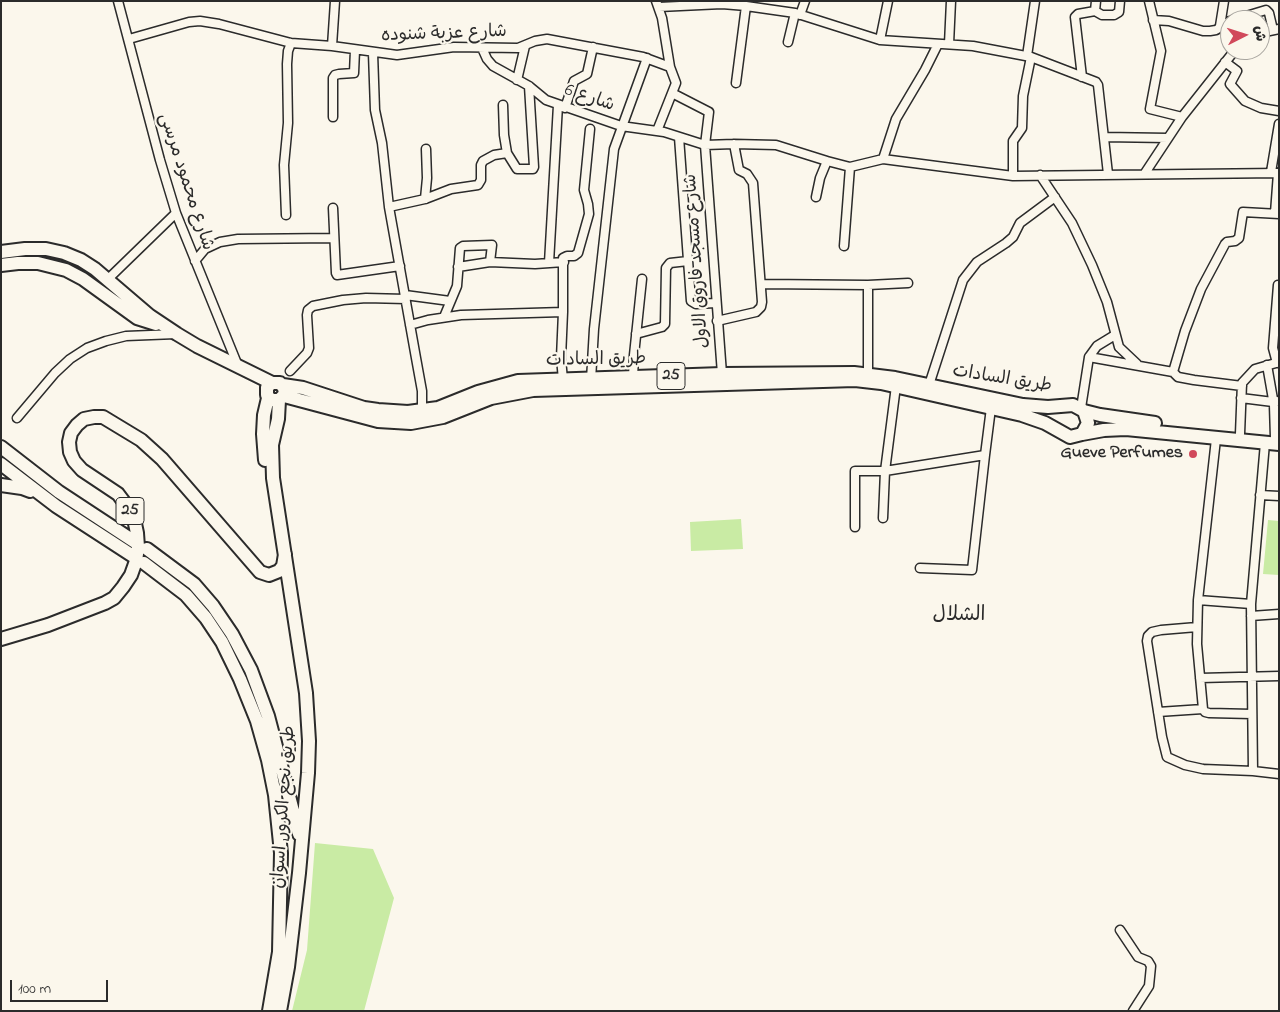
<!DOCTYPE html>
<html>
<head>
<meta charset="utf-8">
<style>
	body { margin:0 }
	#map { position:relative; width:1280px; height:1012px; overflow:hidden; background:#fbf7ec; font-family:"Indie Flower","Playpen Sans Arabic",sans-serif }
	canvas { display:block }
	.frame { position:absolute; inset:0; border:2px solid #2b2b2b; pointer-events:none }
	.north { position:absolute; left:1220px; top:10px; width:50px; height:50px; box-sizing:border-box; background:#fbf7ec; border:1px solid #a8a59f; border-radius:50%; rotate:85deg; font-size:14px; font-weight:700; line-height:20px; text-align:center; color:#2b2b2b }
	.north::after { content:''; display:block; margin:auto; width:18px; height:22px; background:#d1495b; clip-path:polygon(50% 0,100% 100%,50% 72%,0 100%) }
	.scale { position:absolute; left:10px; top:980px; width:98px; height:22px; box-sizing:border-box; border:2px solid #2b2b2b; border-top:0; padding-left:6px; font-size:15px; line-height:18px; white-space:nowrap; color:#2b2b2b; -webkit-text-stroke:4px #fbf7ec; paint-order:stroke }
</style>
</head>
<body>
<div id="map">
<canvas width="1280" height="1012"></canvas>
<div class="frame"></div>
<div class="north">ش</div>
<div class="scale">100 m</div>
</div>
<script>
const ctx = document.querySelector('canvas').getContext('2d');
ctx.lineJoin = 'round';
function fill(path, color) { ctx.fillStyle = color; ctx.fill(path, 'evenodd'); }
const toPath = rows => new Path2D(rows.map(r => 'M' + r).join(''));
function trace(path, color, width, dash) { ctx.strokeStyle = color; ctx.lineWidth = width; ctx.lineCap = dash ? 'butt' : 'round'; ctx.setLineDash(dash || []); ctx.stroke(path); }
function write(font, color, halo, rows, align = 'center') {
  ctx.font = font + ' "Indie Flower","Playpen Sans Arabic",sans-serif'; ctx.lineWidth = 4.5; ctx.setLineDash([]); ctx.textBaseline = 'middle'; ctx.strokeStyle = halo; ctx.fillStyle = color; for (const [text, x, y, turn = 0] of rows) {
    ctx.save(); ctx.translate(x, y); ctx.rotate((+turn || 0) * Math.PI / 180); ctx.textAlign = isNaN(turn) ? turn : align; if (halo) ctx.strokeText(text, 0, 0); ctx.fillText(text, 0, 0); ctx.restore();
  }
}
fill(toPath([
	[741,519,743,549,691,551,690,522],
	[1268,520,1279,521,1279,575,1263,574],
	[315,843,373,849,394,898,364,1011,292,1011,307,950]
]), '#c9eba4');
const minor = toPath([
	[118,1,160,160,176,213,238,366],
	[656,1,662,18,670,67,676,83,657,131],
	[1149,1,1161,51,1150,109,1182,117],
	[659,7,722,4,746,6,795,13,880,40,973,46,1031,57,1096,82,1098,85,1108,174],
	[1095,11,1102,15,1114,15,1119,12,1120,1],
	[800,15,805,1],
	[1153,20,1169,21,1203,31,1210,31,1216,30,1230,21],
	[1233,20,1266,10,1269,13,1273,30],
	[1220,26,1224,1],
	[1260,33,1279,29],
	[129,39,189,22,200,21,219,24,291,43,332,46,397,55,454,47,518,48,535,41,547,39,643,57,670,67],
	[880,40,888,1],
	[788,42,795,13],
	[949,44,951,1],
	[332,46,335,1],
	[482,48,487,59,493,66,529,86,546,100,621,126,664,132,705,145,734,144,776,145,827,161,820,178,816,197],
	[373,53,375,110,382,143,389,207,416,358,422,391,422,411],
	[1027,56,1035,1],
	[1225,62,1237,71,1230,84,1245,101,1261,108,1279,111],
	[1082,77,1075,17,1078,14,1095,11,1096,1],
	[517,80,525,46],
	[736,83,746,6],
	[672,93,709,112,705,145,722,374],
	[503,105,504,135,507,153,517,169,533,169,534,167,529,86],
	[565,108,574,81,587,74,593,47],
	[333,117,333,78,335,75,339,74,354,73,355,50],
	[679,137,691,301,696,304,716,303],
	[1104,137,1168,138],
	[883,159,896,119,925,70,938,44],
	[827,161,850,167,844,246],
	[850,167,883,159,1013,176,1279,173],
	[1271,172,1279,124],
	[1145,173,1182,117,1235,50],
	[1040,175,1072,223,1092,265,1107,302,1119,347,1137,364],
	[1013,176,1013,141,1022,128,1023,96,1031,57],
	[425,199,427,178,426,149],
	[389,207,425,199,451,189,478,185,481,180,481,165,483,161,494,155,507,153],
	[333,208,336,273,337,275,400,266],
	[1275,213,1278,173],
	[286,215,284,165,288,123,287,64,288,51,291,43],
	[195,261,205,249,220,242,238,239,334,238],
	[549,263,558,105],
	[458,267,490,262,535,264,564,262],
	[107,280,176,213],
	[762,284,868,285],
	[405,295,450,301],
	[563,312,563,258,567,256,574,256,578,253,589,214,588,204,584,190,590,129],
	[444,317,457,286,460,248,463,246,492,245,490,262],
	[717,321,756,312,761,307,762,302,753,183,747,174,739,170,734,144],
	[410,325,428,320,461,315,563,312,561,358,563,380],
	[636,334,662,327,665,324,666,268,670,263,688,261],
	[1089,357,1173,372,1178,377,1194,380,1242,386],
	[1277,363,1273,348,1278,285],
	[1267,365,1274,405,1275,438],
	[290,371,307,353,309,348,307,315,308,310,313,306,343,300,366,298,406,299],
	[1173,372,1185,331,1201,289,1225,244,1227,242,1235,241,1239,238,1243,212,1279,214],
	[868,374,868,285,908,283],
	[633,378,634,355,642,279],
	[591,380,594,329,614,149,647,58],
	[929,385,963,280,977,262,1006,243,1013,237,1020,223,1055,197],
	[1241,398,1273,402,1279,401],
	[1081,408,1089,357,1097,346,1115,335],
	[17,418,55,373,70,359,87,348,106,341,126,336,176,334],
	[1240,434,1242,383,1255,369,1279,362],
	[1216,439,1198,600,1197,644,1203,709,1205,712,1209,713,1252,714],
	[1260,495,1279,496],
	[883,518,885,471,896,386],
	[855,527,855,471,885,471,985,455,991,408],
	[920,568,972,570,985,455],
	[1198,600,1251,604],
	[1251,616,1279,614],
	[1197,627,1161,630,1152,632,1148,636,1147,641,1162,737,1167,757,1185,765,1203,769,1253,771,1279,774],
	[1200,678,1279,676],
	[1158,712,1203,709],
	[1253,771,1251,604,1265,443],
	[1120,930,1138,957,1148,961,1151,966,1149,986,1133,1011]
]);
const primary = toPath([
	[1,252,25,249,46,249,64,253,81,260,95,269,150,316,177,334,197,346,272,383,280,383,284,388,285,394,279,400,271,400,267,395,267,387,272,383],
	[1,265,18,263,38,263,66,270,83,279,137,318,156,324],
	[283,385,303,388,364,408,378,410,408,412,438,408,478,392,518,381,722,374,854,373,895,378,1023,405,1048,407,1073,405,1084,411,1088,423,1082,434,1070,437,1045,423,1022,415,881,383,855,380,533,390,491,398,443,417,411,423,378,421,284,396],
	[279,400,278,419,272,445,273,478,306,693,309,741,308,773,299,873,288,967,280,1011],
	[1084,411,1100,415,1155,423],
	[1082,434,1104,430,1126,429,1279,444],
	[1,447,59,492,135,542],
	[265,460,263,434,264,415,268,398],
	[1,464,56,506,133,556],
	[1,485,22,488,30,491],
	[147,549,194,584,213,606,232,634,251,670,268,716,299,834],
	[144,563,186,595,206,618,222,642,240,679,257,721,268,760,275,795,281,853,279,952,269,1011],
	[1,639,48,625,105,603,114,598,123,587,131,575,136,561,138,547,137,533,134,519,127,506,118,494,82,470,74,461,70,452,69,442,71,433,77,425,84,419,94,417,103,417,141,440,162,459,260,572,269,575,279,571,283,566,285,554]
]);
trace(minor, '#2b2b2b', 11);
trace(primary, '#2b2b2b', 16);
trace(minor, '#fbf7ec', 8);
trace(primary, '#fbf7ec', 12);
for (const [x, y, r, color] of [
	[1193,454,5,"#d1495b"]
]) { const dot = new Path2D(); dot.arc(x, y, r, 0, 2 * Math.PI); ctx.fillStyle = color; ctx.fill(dot); trace(dot, '#fbf7ec', 2); }
for (const [x, y, w] of [
	[671,376,28],
	[130,511,28]
]) { const box = new Path2D(); box.roundRect(x - w / 2, y - 13.5, w, 27, 4); ctx.fillStyle = '#fbf7ec'; ctx.fill(box); trace(box, '#2b2b2b', 1); }
write('bold 16px', '#2b2b2b', null, [
	["25",671,376],
	["25",130,511]
]);
write('18px', '#2b2b2b', '#fbf7ec', [
	["شارع عزبة شنوده",444,35,-2],
	["شارع 6",589,99,19],
	["شارع محمود مرسى",185,182,72],
	["شارع مسجد فاروق الاول",698,261,-94],
	["طريق السادات",596,361,-1],
	["طريق السادات",1002,380,9],
	["طريق نجع الكرور, اسوان",285,807,-86]
]);
write('bold 18px', '#2b2b2b', '#fbf7ec', [
	["Gueve Perfumes",1183,454]
], 'right');
write('20px', '#2b2b2b', '#fbf7ec', [
	["الشلال",959,617]
]);
</script>
</body>
</html>
